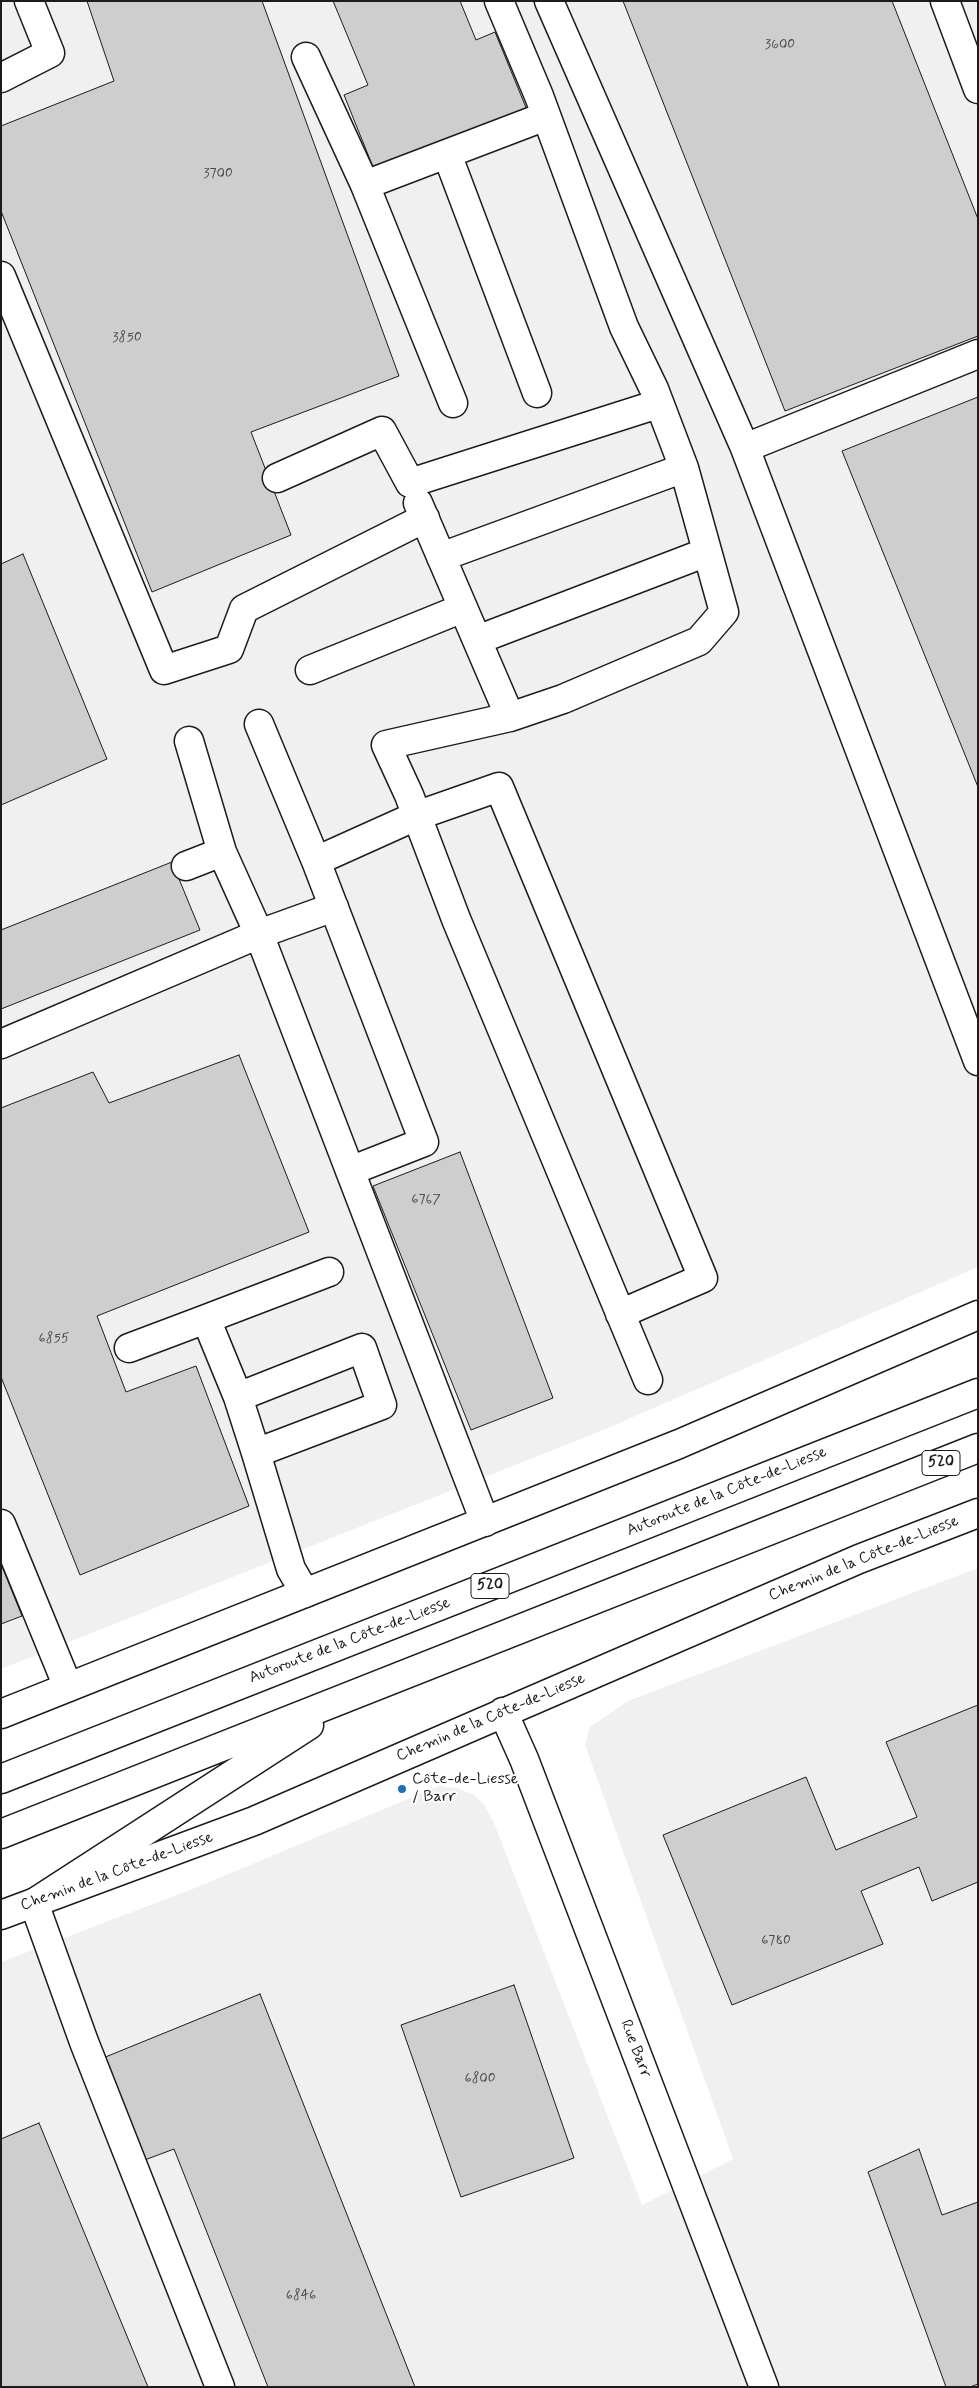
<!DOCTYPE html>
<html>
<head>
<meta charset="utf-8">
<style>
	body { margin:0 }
	#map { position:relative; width:979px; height:2388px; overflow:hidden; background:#fff; font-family:Mynerve,sans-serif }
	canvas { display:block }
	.frame { position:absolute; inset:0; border:2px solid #1c1c1c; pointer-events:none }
</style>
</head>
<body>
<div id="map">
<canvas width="979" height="2388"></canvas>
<div class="frame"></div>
</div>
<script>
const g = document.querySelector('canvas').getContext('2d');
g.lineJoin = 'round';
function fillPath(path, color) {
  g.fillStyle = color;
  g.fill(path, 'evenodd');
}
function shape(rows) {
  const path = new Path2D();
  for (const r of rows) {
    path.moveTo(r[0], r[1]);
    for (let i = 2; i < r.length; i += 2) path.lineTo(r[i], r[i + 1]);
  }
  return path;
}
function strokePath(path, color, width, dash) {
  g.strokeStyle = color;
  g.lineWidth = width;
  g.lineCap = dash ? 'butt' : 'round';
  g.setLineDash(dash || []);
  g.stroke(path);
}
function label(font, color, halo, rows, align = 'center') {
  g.font = font + ' Mynerve,sans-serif';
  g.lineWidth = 4;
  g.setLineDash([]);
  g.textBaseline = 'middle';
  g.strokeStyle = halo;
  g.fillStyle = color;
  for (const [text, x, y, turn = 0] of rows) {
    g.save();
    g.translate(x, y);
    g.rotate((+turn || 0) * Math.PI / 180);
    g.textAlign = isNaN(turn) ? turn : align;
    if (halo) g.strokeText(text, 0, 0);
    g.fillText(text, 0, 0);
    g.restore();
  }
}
const built = shape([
	[1,1,978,1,978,1267,601,1431,1,1669],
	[978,1568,978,2387,1,2387,1,1962,195,1888,439,1786,456,1788,474,1795,484,1804,494,1823,642,2205,733,2159,585,1745,590,1727,628,1701]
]);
const building = shape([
	[87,1,262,1,399,376,251,432,291,535,152,592,1,211,1,126,114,81,87,1],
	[333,1,460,1,476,40,495,32,527,110,375,172,344,95,368,85,333,1],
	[623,1,892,1,978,219,978,336,785,411,623,1],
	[978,397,978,787,842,451,978,397],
	[23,554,107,759,1,805,1,564,23,554],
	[172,862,200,930,1,1009,1,930,172,862],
	[239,1055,309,1232,97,1316,126,1392,196,1366,249,1506,80,1575,1,1377,1,1108,93,1072,109,1103,239,1055],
	[460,1152,553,1398,471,1430,373,1186,460,1152],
	[1,1564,22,1616,1,1624,1,1564],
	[978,1705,978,1882,932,1901,919,1867,861,1891,883,1944,732,2005,663,1835,806,1777,836,1850,917,1817,886,1742,978,1705],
	[514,1985,574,2158,461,2197,401,2025,514,1985],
	[260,1994,415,2387,268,2387,174,2149,142,2161,103,2058,260,1994],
	[39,2123,148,2387,1,2387,1,2139,39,2123],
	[919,2149,942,2215,978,2202,978,2384,970,2387,946,2387,868,2172,919,2149]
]);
const minor = shape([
	[499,1,539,96,624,327,654,389,684,468,724,612,699,641,563,699,510,717,386,745,409,795,456,919,648,1380],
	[549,1,745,448,978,1061],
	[945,1,978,89],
	[306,57,365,185,546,116],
	[1,78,50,53,29,1],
	[447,154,537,393],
	[365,185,453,403],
	[1,276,164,670,229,649,244,609,425,518],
	[745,448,978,354],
	[277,478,382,431,410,483,658,404],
	[418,503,510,717],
	[441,557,684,468],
	[477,640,707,552],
	[310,670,463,608],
	[259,724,316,861],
	[189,741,222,852],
	[186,866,222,852,259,934,334,907],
	[1,1044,259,934,485,1522],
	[350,1171,424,1142,316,861,416,816,499,787,703,1278,620,1314],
	[129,1348,206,1319],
	[238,1397,256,1453],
	[1,1524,68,1687],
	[305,1593,291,1569,256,1453,382,1405,362,1348,238,1397,206,1319,329,1272],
	[503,1712,524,1759,764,2387],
	[34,1903,84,2042,220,2387]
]);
const major = shape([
	[1,1714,679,1444,978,1315],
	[1,1915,254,1821,859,1559,978,1513]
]);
const highway = shape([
	[1,1779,978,1393],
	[1,1834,978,1448],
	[34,1903,309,1725]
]);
const markers = [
	[402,1789,5,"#1f6fb2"]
];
const numberNames = [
	["3600",780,45],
	["3700",218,174],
	["3850",127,338],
	["6767",426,1200],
	["6855",54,1339],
	["6780",776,1941],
	["6800",480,2079],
	["6846",301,2296]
];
const shields = [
	[941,1463,38],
	[490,1586,38]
];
const shieldNames = [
	["520",941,1463],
	["520",490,1586]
];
const streetNames = [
	["Autoroute de la Côte-de-Liesse",727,1492,-22],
	["Chemin de la Côte-de-Liesse",864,1559,-22],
	["Autoroute de la Côte-de-Liesse",350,1641,-21],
	["Chemin de la Côte-de-Liesse",491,1718,-23],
	["Chemin de la Côte-de-Liesse",117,1872,-20],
	["Rue Barr",635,2049,69]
];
const poiNames = [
	["Côte-de-Liesse",412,1780],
	["/ Barr",412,1798]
];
fillPath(built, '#f0f0f0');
fillPath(building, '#cecece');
strokePath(building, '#1c1c1c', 1);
strokePath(minor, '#1c1c1c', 31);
strokePath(major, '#1c1c1c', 31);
strokePath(highway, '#1c1c1c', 31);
strokePath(minor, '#fff', 28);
strokePath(major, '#fff', 28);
strokePath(highway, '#fff', 28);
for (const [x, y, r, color] of markers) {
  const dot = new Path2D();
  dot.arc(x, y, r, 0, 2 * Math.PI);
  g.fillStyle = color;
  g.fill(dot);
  strokePath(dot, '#fff', 2);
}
label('14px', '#484848', null, numberNames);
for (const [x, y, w] of shields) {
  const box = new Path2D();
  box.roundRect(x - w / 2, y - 12.5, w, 25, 4);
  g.fillStyle = '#fff';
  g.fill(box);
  strokePath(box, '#1c1c1c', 1);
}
label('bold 15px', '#1c1c1c', null, shieldNames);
label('16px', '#1c1c1c', '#fff', streetNames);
label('16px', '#1c1c1c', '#fff', poiNames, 'left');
</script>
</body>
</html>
